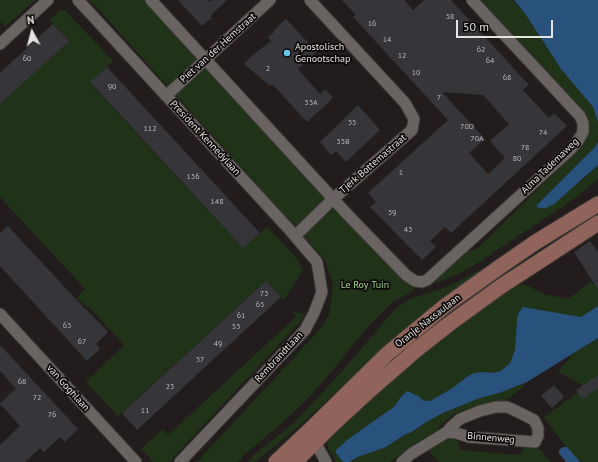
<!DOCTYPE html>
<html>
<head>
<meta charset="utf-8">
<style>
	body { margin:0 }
	#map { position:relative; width:598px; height:462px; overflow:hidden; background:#221d1c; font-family:"PT Sans",sans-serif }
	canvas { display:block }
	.north { position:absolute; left:12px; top:12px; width:40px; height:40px; -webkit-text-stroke:3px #0a0807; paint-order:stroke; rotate:353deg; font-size:11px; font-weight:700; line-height:16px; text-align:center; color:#e7e3e2 }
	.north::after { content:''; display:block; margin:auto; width:14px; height:18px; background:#e7e3e2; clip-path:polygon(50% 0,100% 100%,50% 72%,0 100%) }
	.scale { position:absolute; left:456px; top:20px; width:97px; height:18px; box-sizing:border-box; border:2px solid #e7e3e2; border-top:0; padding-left:5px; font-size:12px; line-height:14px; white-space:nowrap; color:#e7e3e2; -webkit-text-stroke:3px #0a0807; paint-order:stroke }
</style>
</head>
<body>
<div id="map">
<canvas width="598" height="462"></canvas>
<div class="north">N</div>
<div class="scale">50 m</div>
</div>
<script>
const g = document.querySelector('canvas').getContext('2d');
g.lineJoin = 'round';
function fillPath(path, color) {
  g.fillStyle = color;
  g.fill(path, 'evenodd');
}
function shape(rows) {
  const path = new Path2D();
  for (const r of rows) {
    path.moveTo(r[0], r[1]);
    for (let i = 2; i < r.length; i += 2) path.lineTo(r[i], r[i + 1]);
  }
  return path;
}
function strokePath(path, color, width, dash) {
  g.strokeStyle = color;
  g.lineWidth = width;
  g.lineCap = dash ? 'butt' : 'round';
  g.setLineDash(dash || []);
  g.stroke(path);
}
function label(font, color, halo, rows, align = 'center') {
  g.font = font + ' "PT Sans",sans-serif';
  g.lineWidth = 3.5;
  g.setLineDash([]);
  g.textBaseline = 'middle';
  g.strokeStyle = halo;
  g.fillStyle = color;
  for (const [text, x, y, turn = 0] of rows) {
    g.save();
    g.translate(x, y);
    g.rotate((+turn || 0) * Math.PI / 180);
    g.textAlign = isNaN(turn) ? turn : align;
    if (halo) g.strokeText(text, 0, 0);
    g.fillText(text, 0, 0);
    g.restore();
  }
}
const green = shape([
	[0,0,35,0,5,27,0,21],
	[90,0,145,0,157,12,415,290,394,301,366,329,332,371,306,400,285,420,244,455,238,462,197,462,321,328,329,315,331,303,333,284,325,260],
	[481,0,513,0,526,15,561,69,593,107,597,118,598,122,598,141,596,146,536,206,579,183,598,165,598,179,571,201,473,266,456,275,439,282,428,283,438,278,469,251,477,249,582,146,587,139,589,130,587,120],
	[60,10,66,11,113,61,90,83,243,248,267,227,292,253,297,259,303,270,284,300,266,281,118,416,86,382,124,345,88,306,86,307,77,298,85,289,0,197,0,104,68,40,50,20],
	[497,260,381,351,298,427,255,462,248,462,254,455,295,422,339,375,395,309,400,305,410,299,441,289,456,283,474,273],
	[591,282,594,285,598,283,598,306,581,317,528,309,517,319,515,350,510,363,501,371,492,373,483,372,468,376,451,389,430,401,424,401,418,396,400,398,395,406,347,440,335,451,342,461,344,462,336,462,336,461,328,449,327,442,330,434,399,368,514,283,527,285,543,294,568,299],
	[291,311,305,314,299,323,169,462,153,462,141,449,163,429,168,435,296,317],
	[598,338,598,462,580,462,566,447,544,417,586,387,558,372,573,354],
	[527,382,517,392,503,402,482,405,455,413,441,425,436,431,412,446,390,462,349,462,358,457,386,447,401,437,406,434,413,432,426,422,443,413,480,398,499,393],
	[447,438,456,439,461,450,519,455,525,447,534,447,542,451,551,462,440,462,427,449]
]);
const water = shape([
	[514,0,598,0,598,122,593,107,561,69,526,15],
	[598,141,598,165,554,204,546,208,539,208,536,206,596,146],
	[598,306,598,338,527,382,499,393,480,398,443,413,426,422,412,432,406,434,401,437,386,447,358,457,349,462,344,462,342,461,335,451,347,440,395,406,400,398,407,391,418,396,424,401,430,401,451,389,468,376,474,373,483,372,492,373,501,371,510,363,515,350,517,319,518,314,523,307,581,317],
	[563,447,567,447,580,462,566,462,559,453,559,450]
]);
const building = shape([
	[178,0,208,0,210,2,212,0,227,0,210,16,212,18,202,26],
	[342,0,404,0,413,10,424,0,451,0,529,85,523,90,549,118,554,113,567,126,451,233,445,227,430,241,436,247,422,260,370,207,376,202,368,193,448,120,353,17,356,15],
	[442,92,483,95,509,124,490,141,505,158,488,174,469,153,485,139],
	[286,19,317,52,298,69,320,94,325,89,333,98,307,122,272,84,270,86,244,64,250,57,271,41,268,37,274,32,273,31],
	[53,24,69,41,0,104,0,73],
	[107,67,260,233,243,248,90,82],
	[358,105,380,130,346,162,336,151,331,155,320,142],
	[8,226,86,310,86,309,108,332,96,344,100,349,87,361,0,266,0,233],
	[590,241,598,252,598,290,574,252],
	[266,281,281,297,137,430,122,413],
	[0,345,78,429,65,442,60,437,44,452,40,448,25,462,0,462,0,445,20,426,0,404,0,403,16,389,0,371],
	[598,375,598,388,582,399,576,390],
	[554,385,564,397,552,408,541,396]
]);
const street = shape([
	[78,0,287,227,317,262,322,292,314,313,305,330,180,462],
	[151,0,348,215,406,275,415,281,422,282,427,280,571,149,578,141,583,132,583,123,580,116,472,0],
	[0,44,48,0],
	[166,96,270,0],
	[295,236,333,199,412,130,414,119,405,103,310,0],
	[0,314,136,462],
	[496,407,507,407,514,410,534,420,538,428,538,436,535,442,469,437,456,433,447,432,450,428,460,419,480,411,496,407],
	[314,435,315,442,326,462],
	[402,462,411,454,447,432]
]);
const secondary = shape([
	[276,462,312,428,387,354,445,306,501,266,536,242,598,204],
	[295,462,331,426,370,390,416,350,449,324,500,287,598,223]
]);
const markers = [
	[287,53,4,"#67c4f0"]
];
const numberNames = [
	["58",450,17],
	["16",372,24],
	["14",387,40],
	["62",481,50],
	["12",402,56],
	["60",27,59],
	["64",490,61],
	["2",268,69],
	["10",416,73],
	["68",507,78],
	["90",112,87],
	["7",439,98],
	["33A",311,103],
	["35",352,123],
	["70D",467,127],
	["112",150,129],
	["74",543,133],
	["70A",477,139],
	["35B",343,142],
	["78",525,148],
	["80",517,159],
	["1",401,173],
	["136",193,177],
	["148",217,202],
	["39",392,213],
	["43",408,230],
	["73",264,294],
	["65",260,305],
	["61",241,316],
	["63",67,326],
	["53",236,327],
	["67",82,342],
	["49",218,344],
	["37",200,360],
	["68",22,382],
	["25",170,387],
	["72",37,398],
	["11",145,411],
	["76",52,415]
];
const poiNames = [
	["Apostolisch",295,47],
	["Genootschap",295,59]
];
const streetNames = [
	["Piet van der Hemstraat",218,48,-42],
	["President Kennedylaan",205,138,47],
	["Tjerk Bottemastraat",373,164,-41],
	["Alma Tademaweg",550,166,-44],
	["Oranje Nassaulaan",428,321,-38],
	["Rembrandtlaan",279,357,-47],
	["van Goghlaan",68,388,48],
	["Binnenweg",491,438,5]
];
const parkNames = [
	["Le Roy Tuin",365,285]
];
fillPath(green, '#203319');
fillPath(water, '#28527b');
fillPath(building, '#35353a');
strokePath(street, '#3b3836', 13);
strokePath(secondary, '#3b3836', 17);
strokePath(street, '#696361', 11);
strokePath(secondary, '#90645b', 15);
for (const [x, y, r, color] of markers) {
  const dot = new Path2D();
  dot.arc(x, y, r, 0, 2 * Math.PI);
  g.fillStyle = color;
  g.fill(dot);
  strokePath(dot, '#0a0807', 1.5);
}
label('8px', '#bab8b8', null, numberNames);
label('10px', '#e7e3e2', '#0a0807', poiNames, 'left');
label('10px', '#e7e3e2', '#0a0807', streetNames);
label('10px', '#9fd48c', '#0a0807', parkNames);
</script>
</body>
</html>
